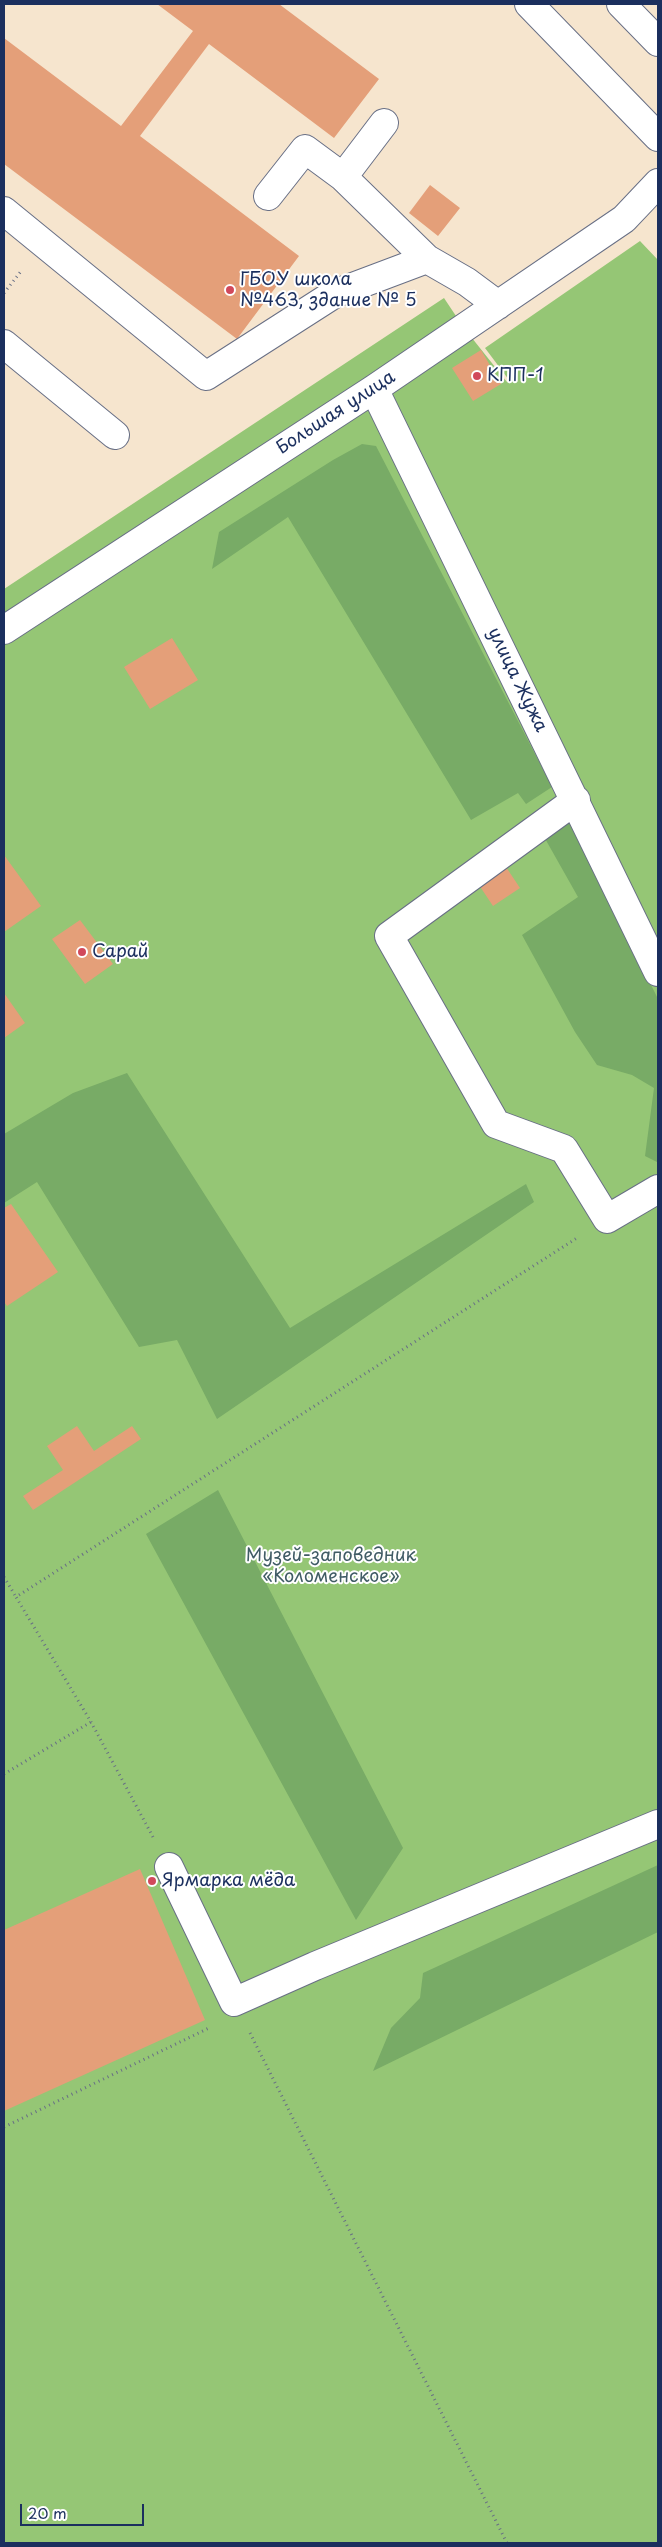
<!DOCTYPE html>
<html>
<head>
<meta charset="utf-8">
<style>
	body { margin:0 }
	#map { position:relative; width:662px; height:2547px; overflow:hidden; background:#f6e5ce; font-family:"Playpen Sans",sans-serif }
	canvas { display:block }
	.frame { position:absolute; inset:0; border:5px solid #1b2f5e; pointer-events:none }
	.scale { position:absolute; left:20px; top:2504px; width:124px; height:22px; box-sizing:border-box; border:2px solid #1b2f5e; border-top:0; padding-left:6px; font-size:15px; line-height:18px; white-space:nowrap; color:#1b2f5e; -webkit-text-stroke:4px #fff; paint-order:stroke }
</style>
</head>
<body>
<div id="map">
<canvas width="662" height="2547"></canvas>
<div class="frame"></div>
<div class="scale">20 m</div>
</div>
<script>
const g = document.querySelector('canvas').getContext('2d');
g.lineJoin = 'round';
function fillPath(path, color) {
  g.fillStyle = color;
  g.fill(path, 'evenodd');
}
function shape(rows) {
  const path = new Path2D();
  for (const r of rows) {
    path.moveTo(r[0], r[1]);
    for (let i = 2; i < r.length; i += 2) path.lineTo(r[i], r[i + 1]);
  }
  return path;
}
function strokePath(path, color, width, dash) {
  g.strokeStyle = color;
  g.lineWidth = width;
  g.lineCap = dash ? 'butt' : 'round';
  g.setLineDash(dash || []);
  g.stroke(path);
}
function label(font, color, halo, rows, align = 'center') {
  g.font = font + ' "Playpen Sans",sans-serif';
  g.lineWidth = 4;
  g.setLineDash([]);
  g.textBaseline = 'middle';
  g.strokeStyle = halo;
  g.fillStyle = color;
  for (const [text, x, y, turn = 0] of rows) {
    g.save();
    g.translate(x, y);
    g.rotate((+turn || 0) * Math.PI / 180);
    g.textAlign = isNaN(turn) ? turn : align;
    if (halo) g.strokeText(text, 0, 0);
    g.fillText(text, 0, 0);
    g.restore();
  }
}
const green = shape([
	[640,241,658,260,658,2543,4,2543,4,589,444,298,464,328,507,382,509,380,485,348]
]);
const forest = shape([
	[362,444,376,446,552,787,526,804,518,793,471,820,288,517,212,569,219,532,333,460],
	[570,821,658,999,657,1162,645,1156,654,1088,632,1075,597,1065,575,1032,522,935,578,897,543,835],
	[127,1073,290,1328,526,1184,534,1202,217,1419,177,1340,139,1347,37,1182,4,1203,4,1134,73,1093],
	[218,1490,403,1848,356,1920,146,1534],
	[658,1865,658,1932,373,2071,391,2028,420,1998,423,1973]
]);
const building = shape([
	[157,4,279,4,379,79,334,138,209,44,140,136,299,256,237,339,4,164,4,38,121,126,193,31],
	[430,185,460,208,438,236,409,213],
	[481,350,501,384,473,401,452,368],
	[172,638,198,680,150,709,124,667],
	[4,855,41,906,4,932],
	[506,867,520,888,493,906,479,885],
	[80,920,113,964,85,984,52,939],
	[4,993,25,1023,4,1038],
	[11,1204,58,1272,7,1306,4,1302,4,1208],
	[77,1426,94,1451,132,1426,141,1439,33,1510,23,1496,63,1470,47,1446],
	[140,1869,205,2020,4,2111,4,1930]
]);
const path = shape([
	[4,293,22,270],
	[4,1577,16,1597],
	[4,1774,91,1722],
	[153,1837,91,1722,16,1597,577,1238],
	[250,2033,507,2543],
	[4,2127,209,2028]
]);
const minor = shape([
	[529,4,658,137],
	[621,4,658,42],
	[343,177,384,123],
	[268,196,305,149,343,177,427,259,467,282,498,305],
	[4,211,206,376,334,294,427,259],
	[4,344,115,435],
	[374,389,658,972],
	[4,630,374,389,624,219,658,183],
	[576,800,389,936,496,1124,564,1149,607,1219,658,1189],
	[169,1867,234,2002,315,1966,658,1824]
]);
const markers = [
	[230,290,5,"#d1495b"],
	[477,376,5,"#d1495b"],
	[82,952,5,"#d1495b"],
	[152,1881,5,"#d1495b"]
];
const poiNames = [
	["ГБОУ школа",240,280],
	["№463, здание № 5",240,301],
	["КПП-1",487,376],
	["Сарай",92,952],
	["Ярмарка мёда",162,1881]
];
const streetNames = [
	["Большая улица",336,413,-33],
	["улица Жужа",517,680,64]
];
const parkNames = [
	["Музей-заповедник",331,1556],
	["«Коломенское»",331,1577]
];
fillPath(green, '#95c675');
fillPath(forest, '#78ab66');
fillPath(building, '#e49f79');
strokePath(minor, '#686f85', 30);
strokePath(path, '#686f85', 3, [1, 4]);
strokePath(minor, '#fff', 28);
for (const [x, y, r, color] of markers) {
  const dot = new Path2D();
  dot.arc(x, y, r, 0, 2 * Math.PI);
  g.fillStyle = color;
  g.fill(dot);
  strokePath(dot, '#fff', 2);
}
label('18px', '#1b2f5e', '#fff', poiNames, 'left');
label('18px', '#1b2f5e', '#fff', streetNames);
label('18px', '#405c65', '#fff', parkNames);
</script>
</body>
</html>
